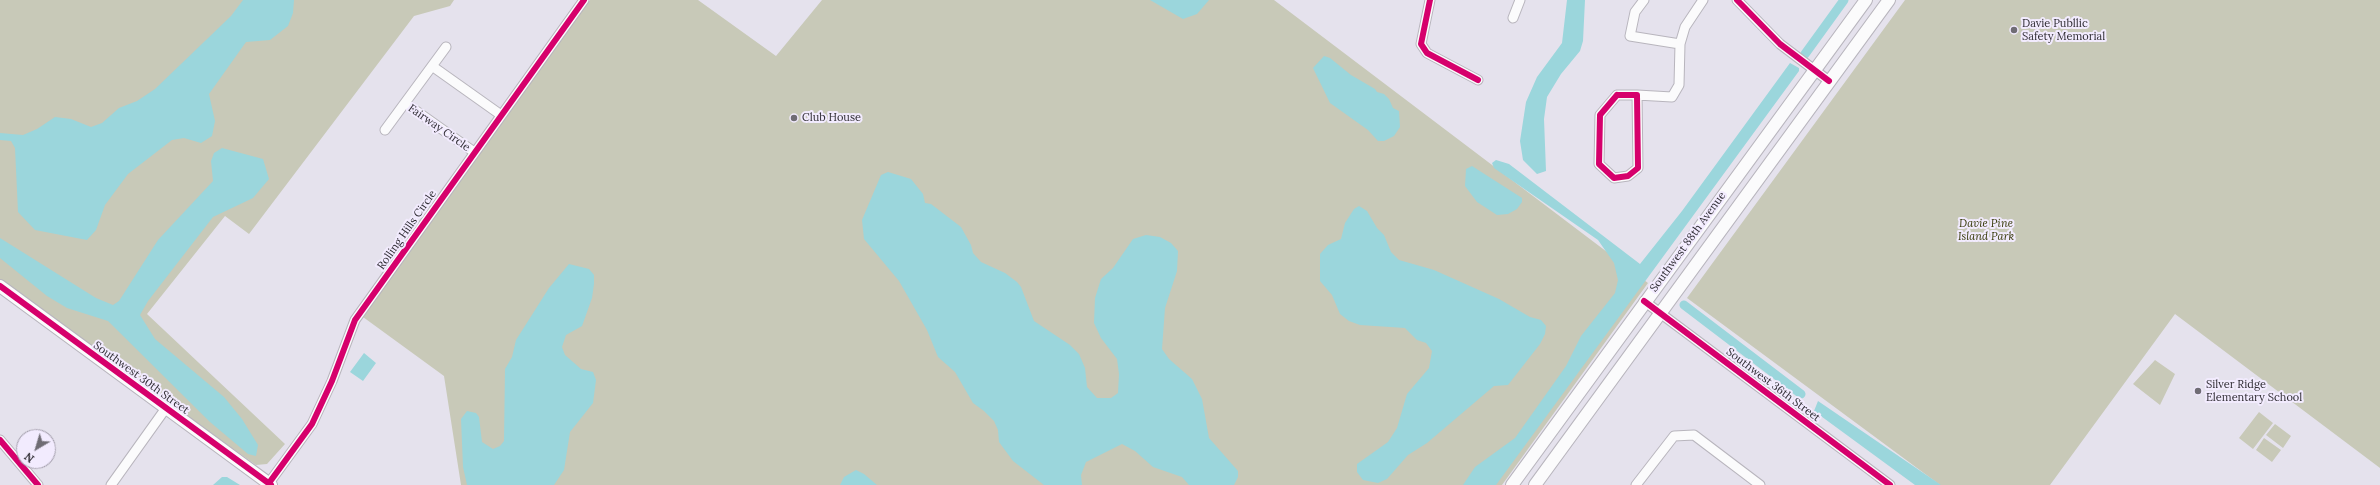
<!DOCTYPE html>
<html>
<head>
<meta charset="utf-8">
<style>
	body { margin:0 }
	#map { position:relative; width:2380px; height:485px; overflow:hidden; background:#e5e2ed; font-family:Lora,serif }
	canvas { display:block }
	.north { position:absolute; left:16px; top:429px; width:40px; height:40px; box-sizing:border-box; background:#f2ebfe; border:1px solid #a49fad; border-radius:50%; rotate:218deg; font-size:11px; font-weight:700; line-height:16px; text-align:center; color:#2f2c33 }
	.north::after { content:''; display:block; margin:auto; width:14px; height:18px; background:#6f6c74; clip-path:polygon(50% 0,100% 100%,50% 72%,0 100%) }
</style>
</head>
<body>
<div id="map">
<canvas width="2380" height="485"></canvas>
<div class="north">N</div>
</div>
<script>
const g = document.querySelector('canvas').getContext('2d');
g.lineJoin = 'round';
function fillPath(path, color) {
  g.fillStyle = color;
  g.fill(path, 'evenodd');
}
function shape(rows) {
  const path = new Path2D();
  for (const r of rows) {
    path.moveTo(r[0], r[1]);
    for (let i = 2; i < r.length; i += 2) path.lineTo(r[i], r[i + 1]);
  }
  return path;
}
function strokePath(path, color, width, dash) {
  g.strokeStyle = color;
  g.lineWidth = width;
  g.lineCap = dash ? 'butt' : 'round';
  g.setLineDash(dash || []);
  g.stroke(path);
}
function label(font, color, halo, rows, align = 'center') {
  g.font = font + ' Lora,serif';
  g.lineWidth = 4;
  g.setLineDash([]);
  g.textBaseline = 'middle';
  g.strokeStyle = halo;
  g.fillStyle = color;
  for (const [text, x, y, turn = 0] of rows) {
    g.save();
    g.translate(x, y);
    g.rotate((+turn || 0) * Math.PI / 180);
    g.textAlign = isNaN(turn) ? turn : align;
    if (halo) g.strokeText(text, 0, 0);
    g.fillText(text, 0, 0);
    g.restore();
  }
}
const green = shape([
	[0,0,454,0,450,6,414,16,249,234,225,216,147,314,285,444,267,464,256,465,102,356,0,280],
	[590,0,698,0,776,56,822,0,1274,0,1648,283,1502,485,461,485,444,376,363,317],
	[1905,0,2380,0,2380,468,2175,314,2050,485,1940,485,1687,298],
	[2155,360,2175,374,2160,405,2133,384],
	[2259,412,2273,423,2253,449,2239,438],
	[2275,424,2291,436,2283,448,2266,435],
	[2264,438,2281,450,2272,462,2256,450]
]);
const water = shape([
	[243,0,294,0,293,13,288,26,270,40,246,42,209,94,215,121,212,136,201,143,184,138,172,140,128,174,105,205,96,230,87,240,35,230,18,212,15,148,11,141,0,140,0,133,23,135,37,129,55,117,71,119,91,127,102,123,119,108,137,101,155,89,231,16],
	[1150,0,1209,0,1197,14,1183,19],
	[1567,0,1585,0,1583,41,1580,51,1561,74,1547,97,1544,119,1546,171,1537,174,1523,160,1520,141,1526,102,1537,77,1562,43],
	[1324,56,1330,58,1351,75,1375,89,1377,92,1384,94,1389,99,1393,108,1399,111,1400,127,1394,136,1384,141,1378,141,1368,130,1330,103,1313,68],
	[1790,63,1799,68,1799,71,1496,485,1463,485,1475,467,1515,438,1566,366,1581,336,1615,293,1618,280,1614,263,1598,240,1494,168,1492,163,1496,160,1509,164,1640,264,1682,211],
	[222,148,263,159,269,179,253,198,213,217,148,301,140,315,155,339,224,397,242,419,258,445,256,456,248,454,210,422,108,321,67,308,47,296,0,258,0,238,96,298,113,305,119,301,158,240,213,181,211,161,214,153],
	[1472,166,1522,198,1522,202,1517,209,1508,214,1497,215,1477,202,1465,186,1466,169],
	[888,172,911,179,923,194,925,203,931,204,961,227,971,245,973,253,981,262,1005,273,1017,282,1021,287,1034,321,1070,345,1079,354,1085,368,1087,387,1097,398,1111,398,1118,393,1119,374,1117,359,1101,338,1094,323,1095,298,1101,279,1113,268,1133,239,1146,235,1160,237,1171,243,1178,251,1177,271,1165,308,1162,349,1169,359,1192,379,1202,399,1209,438,1238,471,1238,477,1234,485,1189,485,1182,477,1153,467,1135,451,1122,444,1086,462,1081,475,1082,485,1044,485,1013,461,999,442,998,430,994,421,984,411,973,403,955,372,938,357,927,330,899,281,864,239,862,220,881,175],
	[1359,206,1367,211,1377,228,1384,235,1391,252,1399,260,1434,270,1499,299,1530,317,1541,320,1546,326,1545,334,1540,344,1508,385,1494,386,1427,443,1408,455,1387,479,1378,483,1363,480,1357,472,1357,464,1388,442,1397,428,1407,394,1429,368,1432,351,1426,343,1417,340,1405,328,1360,325,1349,321,1340,314,1332,295,1320,281,1320,254,1328,245,1341,239,1345,223,1354,209],
	[569,264,589,269,594,275,594,284,592,298,582,326,566,335,562,347,565,355,581,369,593,372,596,380,593,403,570,432,564,470,554,485,467,485,463,467,461,419,467,411,476,413,479,417,482,442,493,449,500,446,504,441,505,369,512,357,516,340,549,288],
	[364,353,376,363,363,381,350,372],
	[1818,401,1941,485,1915,485,1814,411],
	[856,470,864,474,877,485,840,485,844,477],
	[222,477,227,477,240,485,213,485]
]);
const canal = shape([
	[1805,54,1844,0],
	[1684,305,1801,394]
]);
const street = shape([
	[1430,0,1421,44,1427,53,1478,80],
	[1644,0,1635,12,1630,36,1680,44],
	[1737,0,1780,44,1829,81],
	[1513,18,1520,0],
	[432,66,501,115],
	[1617,95,1637,95,1638,168,1628,176,1614,178,1599,164,1600,115,1617,95],
	[1637,95,1672,97,1679,85,1680,44,1685,27,1703,0],
	[405,103,474,152],
	[385,130,446,47],
	[1644,301,1890,485],
	[0,440,38,485],
	[269,483,312,424,332,381,355,320,584,0],
	[111,485,166,408],
	[1636,485,1674,436,1694,435,1760,485]
]);
const secondary = shape([
	[0,286,271,485],
	[1512,485,1866,0],
	[1535,485,1889,0]
]);
const cycleway = shape([
	[1430,0,1421,44,1427,53,1478,80],
	[1737,0,1780,44,1829,81],
	[1617,95,1637,95,1638,168,1628,176,1614,178,1599,164,1600,115,1617,95],
	[0,286,271,485],
	[1644,301,1890,485],
	[0,440,38,485],
	[269,483,312,424,332,381,355,320,584,0]
]);
const markers = [
	[2014,30,4,"#6f6c74"],
	[794,118,4,"#6f6c74"],
	[2198,391,4,"#6f6c74"]
];
const poiNames = [
	["Davie Publlic",2022,24],
	["Safety Memorial",2022,37],
	["Club House",802,118],
	["Silver Ridge",2206,385],
	["Elementary School",2206,398]
];
const streetNames = [
	["Fairway Circle",439,128,35],
	["Rolling Hills Circle",407,230,-55],
	["Southwest 88th Avenue",1688,242,-54],
	["Southwest 30th Street",141,378,36],
	["Southwest 36th Street",1773,385,37]
];
const parkNames = [
	["Davie Pine",1986,224],
	["Island Park",1986,237]
];
fillPath(green, '#c8c9b8');
fillPath(water, '#9bd6dc');
strokePath(canal, '#9bd6dc', 9);
strokePath(street, '#b8b5bd', 11);
strokePath(secondary, '#b8b5bd', 14);
strokePath(street, '#fbfbfc', 9);
strokePath(secondary, '#fbfbfc', 12);
strokePath(cycleway, '#d6006c', 6);
for (const [x, y, r, color] of markers) {
  const dot = new Path2D();
  dot.arc(x, y, r, 0, 2 * Math.PI);
  g.fillStyle = color;
  g.fill(dot);
  strokePath(dot, '#f2ebfe', 1.5);
}
label('11px', '#2f2c33', '#f2ebfe', poiNames, 'left');
label('11px', '#2f2c33', '#f2ebfe', streetNames);
label('italic 11px', '#363907', '#f2ebfe', parkNames);
</script>
</body>
</html>
